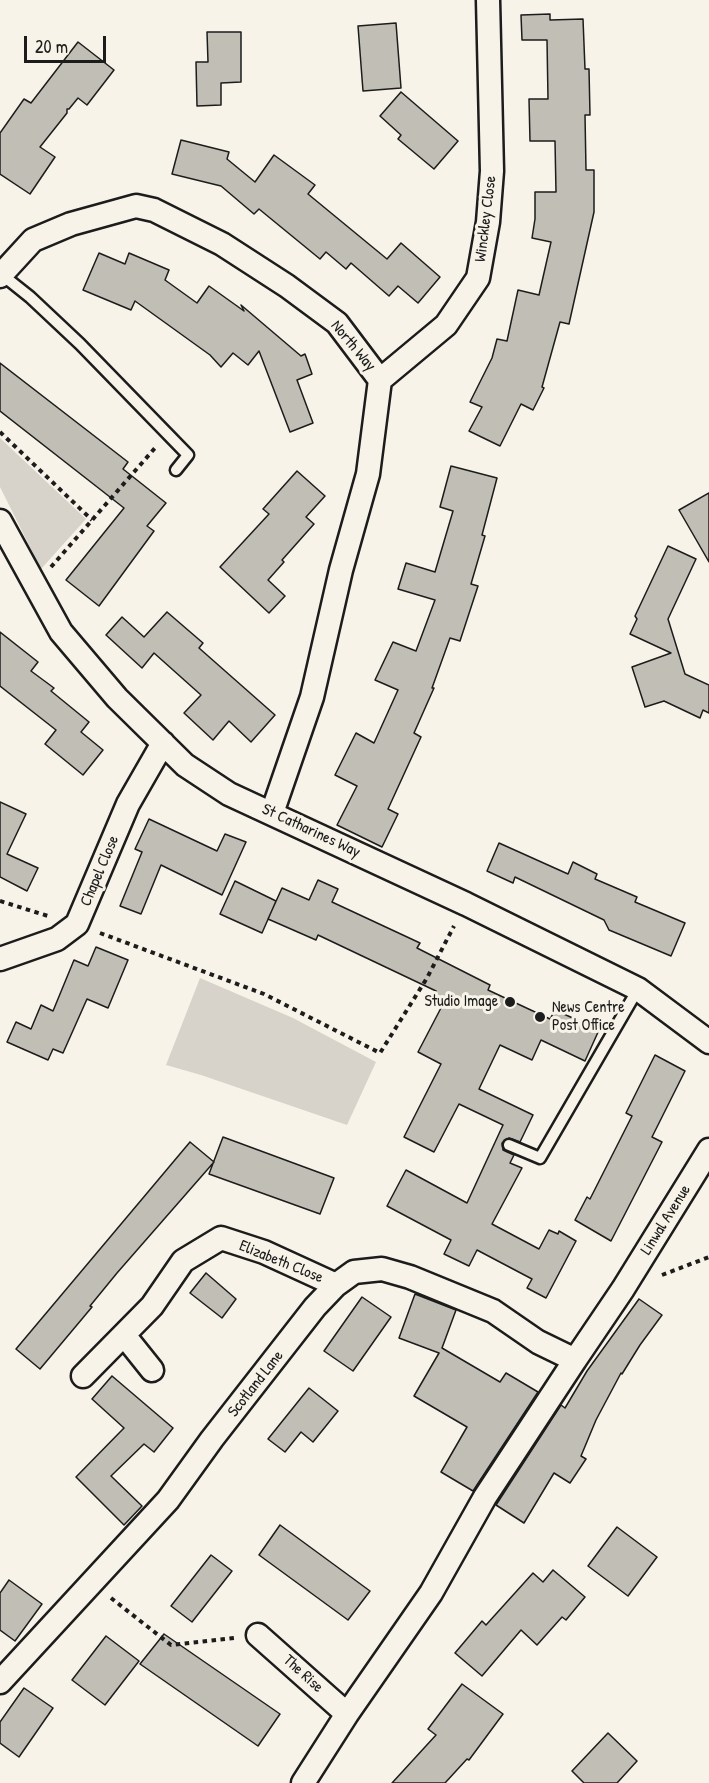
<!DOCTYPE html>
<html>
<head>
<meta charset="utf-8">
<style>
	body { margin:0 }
	#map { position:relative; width:709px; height:1783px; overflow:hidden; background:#f7f3e8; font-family:"Patrick Hand",sans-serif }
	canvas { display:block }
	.scale { position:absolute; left:24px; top:36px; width:82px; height:27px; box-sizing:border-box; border:3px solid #1c1c1c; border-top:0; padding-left:8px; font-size:18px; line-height:21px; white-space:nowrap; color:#1c1c1c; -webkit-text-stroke:4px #f7f3e8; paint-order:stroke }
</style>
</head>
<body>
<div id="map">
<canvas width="709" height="1783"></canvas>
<div class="scale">20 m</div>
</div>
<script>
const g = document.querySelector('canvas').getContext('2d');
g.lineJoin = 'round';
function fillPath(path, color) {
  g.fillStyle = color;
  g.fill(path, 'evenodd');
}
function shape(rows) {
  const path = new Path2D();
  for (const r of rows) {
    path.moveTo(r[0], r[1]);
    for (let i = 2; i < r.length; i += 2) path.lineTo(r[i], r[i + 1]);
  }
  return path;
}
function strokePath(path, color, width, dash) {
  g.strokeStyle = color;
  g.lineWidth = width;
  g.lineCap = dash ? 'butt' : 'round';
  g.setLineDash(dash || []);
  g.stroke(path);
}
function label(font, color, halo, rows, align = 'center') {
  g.font = font + ' "Patrick Hand",sans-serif';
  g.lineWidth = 6;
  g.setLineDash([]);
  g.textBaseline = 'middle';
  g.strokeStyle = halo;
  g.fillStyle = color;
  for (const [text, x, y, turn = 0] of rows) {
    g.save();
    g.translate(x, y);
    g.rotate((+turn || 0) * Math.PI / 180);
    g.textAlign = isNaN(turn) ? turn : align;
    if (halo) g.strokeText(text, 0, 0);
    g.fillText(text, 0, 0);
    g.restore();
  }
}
const green = shape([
	[0,438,86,519,41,569,0,487],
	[200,978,293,1018,376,1062,347,1125,201,1075,166,1065]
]);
const building = shape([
	[550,14,550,20,583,19,585,69,589,69,590,115,585,115,586,170,594,170,594,212,569,324,560,322,542,387,544,388,533,410,521,404,500,446,469,431,482,407,470,402,492,358,497,339,507,341,518,290,539,295,551,242,532,238,535,219,535,192,556,192,555,141,530,141,529,99,548,99,547,40,522,40,521,15,550,14],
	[396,23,401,88,363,91,358,26,396,23],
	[207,32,241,32,241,82,221,83,221,105,197,106,196,62,208,62,207,32],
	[78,42,114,70,87,105,78,98,69,109,67,109,67,113,40,147,55,157,30,194,0,174,0,133,24,99,31,103,78,42],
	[401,92,458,141,434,169,398,139,401,135,380,116,401,92],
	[181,140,229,152,227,159,255,182,274,155,315,185,308,194,387,259,401,243,440,277,418,303,398,286,389,296,351,263,346,269,326,252,320,259,259,209,254,214,221,186,172,174,181,140],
	[99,253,125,264,129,253,169,270,165,280,197,303,209,286,244,311,241,305,301,356,305,354,312,374,297,380,313,423,290,432,259,351,248,365,233,353,221,367,210,355,135,301,131,310,83,290,99,253],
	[0,363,128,462,123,469,166,503,147,526,154,531,99,606,66,580,124,508,0,411,0,363],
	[451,466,497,478,482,535,485,536,471,584,478,586,460,641,450,638,432,688,434,688,414,733,421,737,388,809,398,814,382,847,337,825,357,786,335,775,356,733,374,743,398,690,375,680,393,642,416,651,435,600,398,589,406,563,435,572,453,511,440,507,451,466],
	[297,471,325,496,306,517,314,524,282,560,284,562,268,580,285,596,269,613,220,567,269,514,263,509,297,471],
	[709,493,709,562,679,510,709,493],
	[668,546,696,559,668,619,685,674,709,685,709,713,703,710,700,718,664,701,645,707,632,667,671,653,630,634,637,619,635,616,668,546],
	[167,612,203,643,199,648,275,715,251,742,229,721,213,740,184,713,201,695,154,653,142,668,106,635,122,617,144,637,167,612],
	[0,632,38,662,31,671,54,688,51,691,89,722,81,732,103,750,83,775,45,744,56,730,0,686,0,632],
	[0,802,26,814,7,854,38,868,27,891,0,877,0,802],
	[149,819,217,851,225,834,246,842,222,895,161,865,141,914,120,906,142,852,135,849,149,819],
	[499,843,568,874,573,862,597,874,595,879,637,897,635,902,685,923,671,956,609,930,604,920,515,877,513,883,487,871,499,843],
	[318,880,338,889,332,902,420,943,417,948,490,985,488,990,550,1019,555,1010,599,1030,585,1061,541,1040,532,1060,500,1045,479,1089,533,1115,520,1142,509,1138,502,1143,503,1150,514,1155,510,1163,522,1168,492,1224,539,1249,549,1230,558,1234,559,1231,576,1241,546,1298,527,1288,532,1279,477,1250,469,1266,444,1254,451,1240,387,1206,406,1170,467,1203,503,1125,459,1104,434,1152,404,1137,441,1064,418,1052,442,1006,431,1000,436,991,318,935,316,940,268,919,282,888,309,900,318,880],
	[235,881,276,901,262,933,220,914,235,881],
	[96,947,128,960,108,1008,87,999,63,1053,53,1049,48,1060,7,1042,16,1022,31,1029,41,1005,53,1011,74,960,88,966,96,947],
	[655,1055,685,1071,652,1137,662,1142,611,1241,575,1220,587,1197,590,1199,632,1116,626,1113,655,1055],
	[223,1137,334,1178,320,1214,209,1174,223,1137],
	[190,1142,214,1162,117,1273,90,1306,92,1307,40,1369,16,1349,190,1142],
	[206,1273,236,1299,222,1318,190,1293,206,1273],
	[415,1294,456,1310,442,1348,500,1382,506,1373,538,1392,473,1491,441,1472,467,1427,414,1396,439,1353,399,1338,415,1294],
	[362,1297,391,1317,353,1371,324,1351,362,1297],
	[639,1299,662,1315,640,1345,622,1374,621,1373,596,1420,581,1456,586,1459,570,1483,554,1473,524,1523,496,1505,561,1405,565,1408,587,1371,639,1299],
	[112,1376,173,1428,154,1452,144,1444,111,1476,142,1506,124,1525,76,1477,124,1428,92,1399,112,1376],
	[309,1388,338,1411,313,1442,301,1432,285,1452,268,1439,309,1388],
	[280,1525,370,1591,348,1620,259,1555,280,1525],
	[617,1527,657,1557,628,1596,588,1566,617,1527],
	[211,1555,232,1571,192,1622,171,1606,211,1555],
	[553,1570,585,1597,566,1620,562,1617,537,1645,521,1630,482,1676,455,1653,482,1621,486,1625,533,1573,543,1582,553,1570],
	[9,1580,42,1604,15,1641,0,1630,0,1593,9,1580],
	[164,1634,280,1714,258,1746,140,1664,164,1634],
	[106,1636,139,1661,105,1705,72,1680,106,1636],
	[462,1684,503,1714,469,1760,467,1759,445,1783,392,1783,436,1735,428,1729,462,1684],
	[24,1688,53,1708,19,1757,0,1743,0,1722,24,1688],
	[608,1733,637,1761,617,1783,584,1783,572,1771,608,1733]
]);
const path = shape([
	[0,432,92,520],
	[51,567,155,448],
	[0,901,48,916],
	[100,933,264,994,380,1053,427,978,454,926],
	[662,1275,709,1257],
	[111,1598,171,1645,234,1638]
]);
const lane = shape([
	[1,274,30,297,80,344,188,455,176,470],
	[509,1145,540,1158,638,989]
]);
const street = shape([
	[0,276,33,240,71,224,136,206,154,210,222,244,287,286,337,323,380,380,368,474,341,570,312,697,272,813],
	[380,380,446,325,478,278,488,222,492,171,488,0],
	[0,521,61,632,117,698,185,765,229,794,466,904,638,989,709,1042],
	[0,959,57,939,77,924,128,804,163,743],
	[124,1335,152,1370],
	[575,1360,623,1289,709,1150],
	[83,1376,152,1306,183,1261,221,1238,264,1252,336,1285],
	[258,1635,347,1714],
	[0,1682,168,1500,212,1439,315,1307,336,1285,354,1272,382,1269,410,1277,493,1311,538,1342,575,1360,485,1497,431,1593,347,1714,303,1783]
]);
const markers = [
	[510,1002,6,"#1c1c1c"],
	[540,1017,6,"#1c1c1c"]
];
const streetNames = [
	["Winckley Close",486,219,-83],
	["North Way",353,346,50],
	["St Catharines Way",311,831,25],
	["Chapel Close",100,871,-67],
	["Linwal Avenue",666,1220,-58],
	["Elizabeth Close",281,1262,22],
	["Scotland Lane",256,1384,-52],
	["The Rise",303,1674,42]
];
const poiNames = [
	["Studio Image",498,1002],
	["News Centre",552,1008,"left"],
	["Post Office",552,1026,"left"]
];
fillPath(green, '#d7d3cb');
fillPath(building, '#c0beb5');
strokePath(building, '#1c1c1c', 1.5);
strokePath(lane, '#1c1c1c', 15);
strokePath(street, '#1c1c1c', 27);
strokePath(path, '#1c1c1c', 4, [4.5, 4.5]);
strokePath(lane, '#f7f3e8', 10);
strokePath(street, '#f7f3e8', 22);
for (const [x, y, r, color] of markers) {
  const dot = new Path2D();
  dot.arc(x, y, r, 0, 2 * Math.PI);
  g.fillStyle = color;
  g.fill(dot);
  strokePath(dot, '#f7f3e8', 2);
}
label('16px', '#1c1c1c', '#f7f3e8', streetNames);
label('16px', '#1c1c1c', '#f7f3e8', poiNames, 'right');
</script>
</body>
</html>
